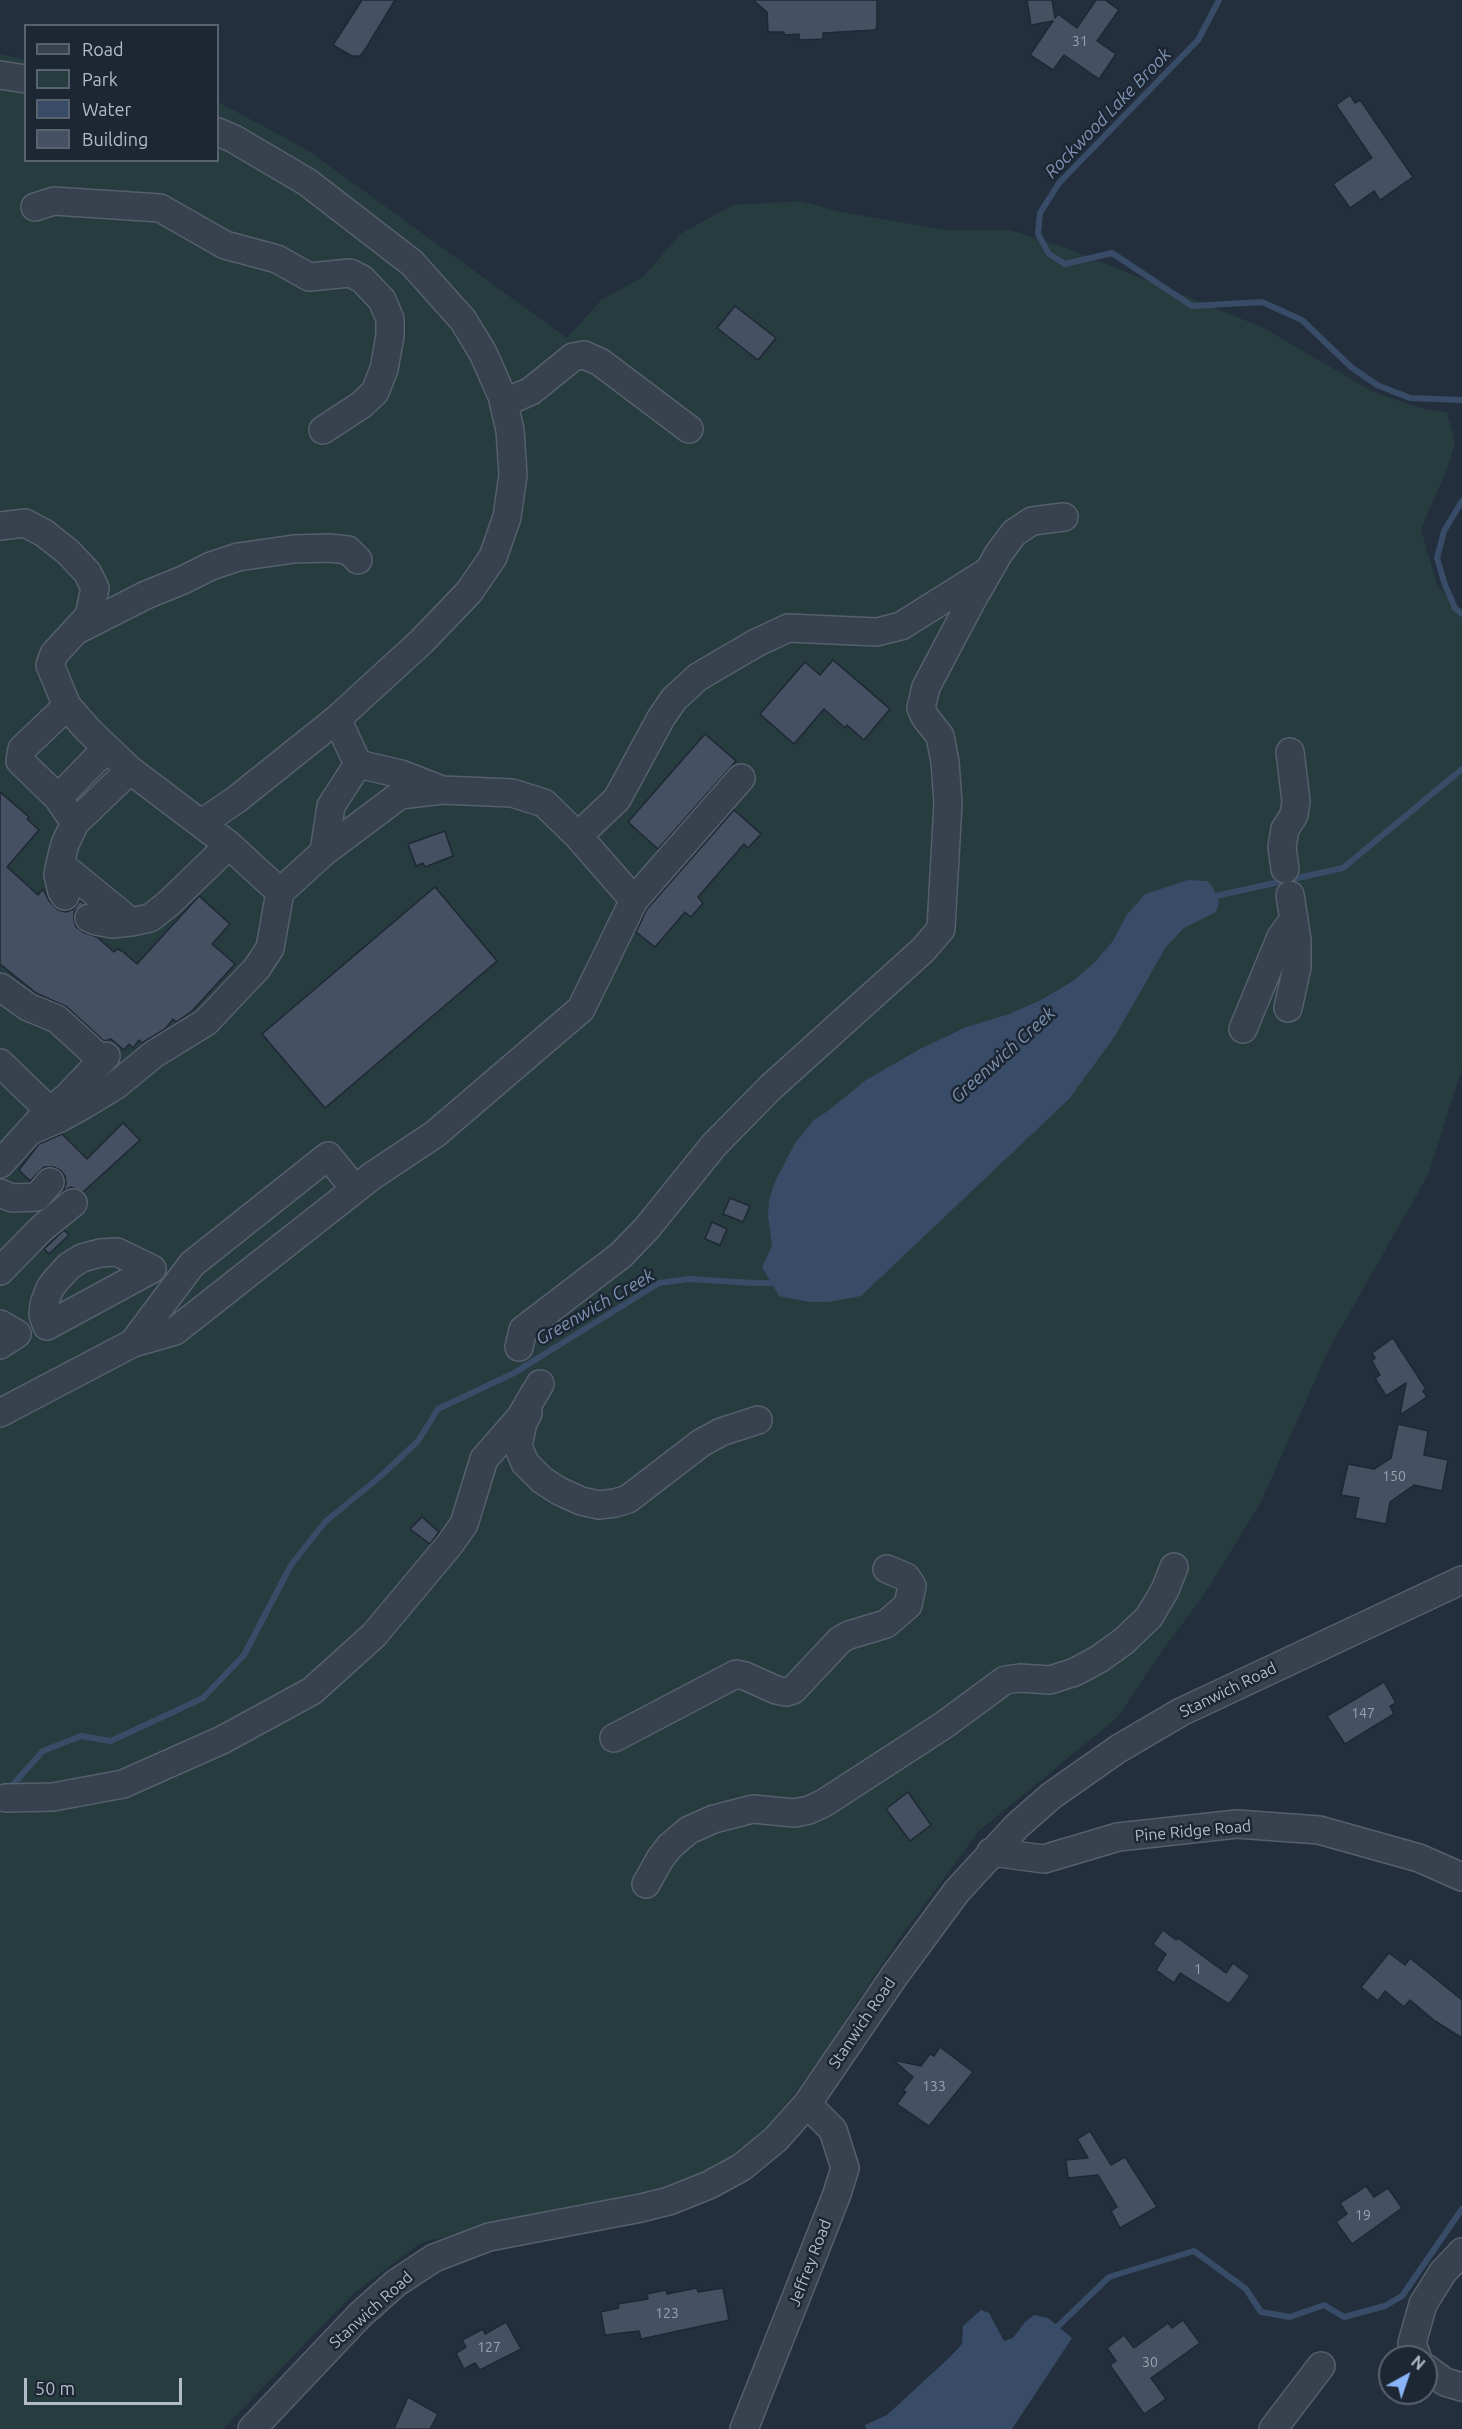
<!DOCTYPE html>
<html>
<head>
<meta charset="utf-8">
<style>
	body { margin:0 }
	#map { position:relative; width:1462px; height:2429px; overflow:hidden; background:#242f3e; font-family:Ubuntu,sans-serif }
	canvas { display:block }
	.legend { position:absolute; left:24px; top:24px; width:195px; height:138px; box-sizing:border-box; background:#1d2633; border:2px solid #59626f; margin:0; padding:8px 10px; list-style:none; font-size:18px; color:#b4bcc9 }
	.legend li { display:flex; align-items:center; gap:12px; height:30px }
	.legend b { width:30px; border:2px solid #59626f }
	.north { position:absolute; left:1378px; top:2345px; width:60px; height:60px; box-sizing:border-box; background:#1d2633; border:2px solid #59626f; border-radius:50%; rotate:40deg; font-size:16px; font-weight:700; line-height:24px; text-align:center; color:#b4bcc9 }
	.north::after { content:''; display:block; margin:auto; width:21px; height:27px; background:#8ab4f8; clip-path:polygon(50% 0,100% 100%,50% 72%,0 100%) }
	.scale { position:absolute; left:24px; top:2378px; width:158px; height:27px; box-sizing:border-box; border:3px solid #b4bcc9; border-top:0; padding-left:8px; font-size:18px; line-height:21px; white-space:nowrap; color:#b4bcc9; -webkit-text-stroke:4px #1d2633; paint-order:stroke }
</style>
</head>
<body>
<div id="map">
<canvas width="1462" height="2429"></canvas>
<ul class="legend">
<li><b style="height:8px;background:#38414e"></b>Road</li>
<li><b style="height:16px;background:#263c3f"></b>Park</li>
<li><b style="height:16px;background:#394c67"></b>Water</li>
<li><b style="height:16px;background:#455162"></b>Building</li>
</ul>
<div class="north">N</div>
<div class="scale">50 m</div>
</div>
<script>
const g = document.querySelector('canvas').getContext('2d');
g.lineJoin = 'round';
function fillPath(path, color) {
  g.fillStyle = color;
  g.fill(path, 'evenodd');
}
function shape(rows) {
  const path = new Path2D();
  for (const r of rows) {
    path.moveTo(r[0], r[1]);
    for (let i = 2; i < r.length; i += 2) path.lineTo(r[i], r[i + 1]);
  }
  return path;
}
function strokePath(path, color, width, dash) {
  g.strokeStyle = color;
  g.lineWidth = width;
  g.lineCap = dash ? 'butt' : 'round';
  g.setLineDash(dash || []);
  g.stroke(path);
}
function label(font, color, halo, rows, align = 'center') {
  g.font = font + ' Ubuntu,sans-serif';
  g.lineWidth = 5;
  g.setLineDash([]);
  g.textBaseline = 'middle';
  g.strokeStyle = halo;
  g.fillStyle = color;
  for (const [text, x, y, turn = 0] of rows) {
    g.save();
    g.translate(x, y);
    g.rotate((+turn || 0) * Math.PI / 180);
    g.textAlign = isNaN(turn) ? turn : align;
    if (halo) g.strokeText(text, 0, 0);
    g.fillText(text, 0, 0);
    g.restore();
  }
}
const green = shape([
	[0,54,25,60,26,160,218,160,218,102,306,149,567,338,601,300,644,276,680,234,733,205,801,201,841,212,946,230,1010,230,1069,249,1264,328,1373,392,1420,408,1447,413,1455,443,1447,469,1421,529,1437,586,1462,611,1462,1068,1428,1175,1329,1349,1260,1504,1203,1596,1162,1651,1118,1717,978,1832,899,1939,819,2060,759,2140,707,2176,646,2195,522,2217,420,2243,353,2294,223,2429,0,2429]
]);
const water = shape([
	[1188,880,1207,881,1213,887,1219,903,1216,912,1184,928,1166,947,1115,1036,1069,1099,861,1296,828,1302,809,1302,779,1296,762,1267,772,1246,768,1216,769,1200,774,1184,795,1143,815,1119,828,1111,866,1080,920,1049,964,1028,1009,1014,1041,1000,1073,981,1094,963,1113,941,1126,916,1145,894],
	[981,2310,989,2313,1004,2341,1013,2338,1025,2322,1034,2315,1048,2318,1072,2338,1012,2429,866,2429,865,2425,887,2415,950,2357,962,2344,963,2326]
]);
const stream = shape([
	[1219,0,1198,40,1059,183,1040,213,1038,234,1049,254,1065,264,1112,253,1192,306,1262,302,1302,320,1351,367,1377,385,1410,398,1462,400],
	[1462,501,1444,531,1437,558,1445,585,1455,608,1462,614],
	[1211,897,1343,868,1462,769],
	[9,1789,43,1751,81,1736,111,1741,203,1698,244,1655,291,1565,325,1522,382,1475,418,1441,438,1409,514,1373,659,1283,689,1279,753,1283,771,1283,776,1279],
	[1053,2331,1109,2277,1194,2251,1246,2289,1261,2312,1290,2317,1324,2305,1344,2317,1385,2306,1402,2296,1462,2209]
]);
const building = shape([
	[362,0,395,0,366,48,360,56,352,56,333,45,362,0],
	[753,0,877,0,877,27,875,30,823,33,823,39,799,40,799,34,784,35,784,32,768,32,767,12,753,0],
	[1027,0,1052,0,1055,18,1058,14,1077,28,1096,0,1105,0,1119,10,1097,41,1116,54,1099,79,1064,55,1053,70,1030,55,1053,21,1031,25,1027,0],
	[1350,95,1355,103,1360,100,1413,177,1380,200,1374,191,1350,208,1333,184,1372,158,1336,105,1350,95],
	[735,306,776,338,758,360,717,328,735,306],
	[833,660,890,709,864,740,847,725,845,728,824,709,794,744,760,714,805,662,820,675,833,660],
	[705,734,736,761,658,849,628,822,705,734],
	[0,792,29,817,27,819,39,830,7,867,38,895,43,889,49,901,58,910,66,912,74,909,80,901,84,904,74,912,74,920,76,927,83,932,97,937,114,952,117,949,122,951,137,964,199,896,230,924,212,944,235,964,191,1012,176,1022,173,1019,165,1029,142,1043,139,1040,133,1048,129,1044,124,1050,111,1039,104,1041,67,1007,36,993,0,964,0,792],
	[734,810,761,834,748,848,744,844,698,897,703,903,691,917,685,912,655,947,636,932,647,909,734,810],
	[445,831,453,856,425,867,423,863,416,866,408,844,445,831],
	[435,887,497,961,325,1108,262,1034,435,887],
	[123,1123,140,1140,83,1192,71,1187,63,1191,66,1184,65,1176,61,1171,54,1167,44,1167,30,1181,19,1170,39,1144,62,1134,87,1159,123,1123],
	[730,1198,750,1206,743,1222,723,1214,730,1198],
	[712,1222,727,1229,720,1245,705,1239,712,1222],
	[64,1230,69,1235,49,1254,44,1249,64,1230],
	[1393,1338,1426,1389,1423,1391,1427,1397,1400,1415,1406,1383,1386,1396,1375,1378,1380,1375,1372,1361,1375,1358,1372,1353,1393,1338],
	[1398,1424,1428,1431,1424,1455,1448,1460,1442,1491,1414,1485,1390,1502,1386,1524,1355,1518,1359,1498,1341,1495,1348,1464,1374,1469,1391,1458,1398,1424],
	[422,1517,439,1532,430,1544,410,1529,422,1517],
	[1384,1682,1396,1703,1390,1706,1394,1714,1345,1744,1327,1716,1384,1682],
	[908,1792,931,1825,910,1841,886,1809,908,1792],
	[1163,1930,1176,1940,1178,1938,1226,1973,1233,1963,1250,1976,1229,2004,1180,1973,1174,1983,1156,1970,1166,1954,1153,1944,1163,1930],
	[1389,1953,1405,1965,1410,1958,1462,2000,1462,2038,1435,2021,1410,2000,1404,2007,1385,1991,1378,2001,1361,1987,1389,1953],
	[940,2047,973,2072,929,2126,897,2104,906,2092,903,2090,913,2077,893,2060,921,2066,930,2054,934,2056,940,2047],
	[1090,2131,1111,2165,1125,2157,1157,2207,1120,2228,1111,2211,1117,2207,1098,2175,1068,2178,1066,2160,1088,2158,1077,2139,1090,2131],
	[1366,2186,1374,2197,1388,2188,1402,2208,1352,2244,1336,2222,1347,2214,1340,2203,1366,2186],
	[697,2288,698,2292,723,2288,729,2320,641,2339,639,2331,605,2335,601,2312,619,2308,618,2304,648,2299,647,2294,666,2290,667,2294,697,2288],
	[1183,2320,1200,2343,1151,2378,1166,2399,1144,2414,1110,2365,1116,2361,1107,2348,1124,2335,1134,2348,1168,2323,1172,2328,1183,2320],
	[506,2322,521,2349,480,2370,475,2363,464,2369,456,2353,466,2347,462,2340,483,2329,485,2334,506,2322],
	[408,2397,438,2414,430,2429,394,2429,408,2397]
]);
const minor = shape([
	[0,75,26,79],
	[35,207,54,201,160,208,225,245,277,259,309,277,350,273,362,279,382,300,390,319,390,336,384,369,375,392,361,405,323,430],
	[504,403,531,391,573,357,584,355,600,362,689,429],
	[0,526,25,523,44,533,68,552,87,572,95,588,89,616,54,654,50,665,67,706,88,730,130,770,229,845,280,892,324,852,400,795,442,790,512,793,544,803,578,836,634,900],
	[79,629,146,595,183,580,211,566,238,557,294,549,329,548,348,550,358,560],
	[67,706,22,749,20,761,58,798,75,823],
	[337,719,358,764],
	[358,764,401,774,437,788],
	[130,770,75,823,65,844,60,864,131,922,150,918,168,904,229,845],
	[58,798,107,748],
	[202,823,237,799,337,719,422,641,469,592,493,557,507,517,513,475,510,430,502,396,483,353,463,320,412,263,307,182,234,139,218,132],
	[578,836,617,799,661,718,674,699,698,677,756,643,788,628,877,632,901,626,987,572],
	[324,852,331,806,358,764],
	[60,864,58,875,62,892,65,896],
	[1285,869,1282,847,1285,829,1294,815,1296,801,1290,752],
	[89,918,96,921,112,924,131,922],
	[0,987,28,1007,57,1019,102,1060],
	[1288,1008,1297,967,1297,940,1290,895],
	[1243,1029,1281,937,1294,919],
	[0,1063,50,1111],
	[30,1131,60,1118,82,1106,115,1086,154,1054,206,1022,257,968,270,948,280,892],
	[0,1164,39,1121,68,1096,106,1056],
	[0,1193,12,1198,37,1197,50,1182],
	[117,1252,152,1269,47,1326,43,1315,44,1304,50,1288,57,1279,69,1266,82,1258,100,1253,117,1252],
	[0,1271,41,1229,73,1203],
	[0,1324,17,1334,0,1345],
	[133,1343,192,1264,328,1156,355,1189],
	[519,1347,523,1330,621,1255,647,1228,714,1145,771,1087,923,950,941,929,948,803,945,762,940,736,925,717,921,708,926,687,972,600,999,553,1014,533,1032,521,1064,517],
	[0,1413,133,1343,175,1331,372,1176,435,1134,581,1009,634,900,741,778],
	[528,1413,523,1423,518,1446,525,1463,542,1480,559,1491,581,1501,599,1505,615,1503,628,1499,701,1443,721,1432,758,1420],
	[614,1738,736,1674,745,1676,776,1690,786,1692,793,1690,840,1640,849,1635,886,1624,908,1605,912,1586,906,1577,887,1569],
	[6,1798,53,1797,123,1784,222,1740,312,1691,374,1635,450,1544,464,1524,484,1459,520,1418,540,1384],
	[991,1852,1044,1859,1118,1837,1237,1824,1319,1830,1419,1858,1462,1877],
	[646,1884,660,1859,670,1846,689,1830,714,1819,753,1809,795,1813,809,1810,824,1803,944,1725,1005,1680,1020,1678,1050,1680,1075,1672,1099,1659,1124,1641,1149,1617,1165,1590,1174,1567],
	[1417,2357,1412,2343,1423,2304,1443,2272,1462,2252],
	[1426,2368,1445,2382,1462,2387],
	[252,2429,360,2315,396,2283,434,2258,489,2237,641,2208,669,2201,709,2185,742,2167,776,2139,807,2104,895,1975,957,1891,1017,1826,1051,1796,1118,1749,1181,1712,1462,1580],
	[744,2429,837,2194,845,2168,833,2130,807,2104],
	[1273,2429,1321,2366]
]);
const numberNames = [
	["31",1080,41],
	["150",1394,1476],
	["147",1363,1713],
	["1",1198,1969],
	["133",934,2086],
	["19",1363,2215],
	["123",667,2313],
	["127",489,2347],
	["30",1150,2362]
];
const streetNames = [
	["Stanwich Road",1228,1690,-26],
	["Pine Ridge Road",1193,1831,-5],
	["Stanwich Road",862,2023,-56],
	["Jeffrey Road",810,2263,-69],
	["Stanwich Road",371,2310,-42]
];
const waterNames = [
	["Rockwood Lake Brook",1108,113,-46],
	["Greenwich Creek",1003,1055,-42],
	["Greenwich Creek",595,1307,-30]
];
fillPath(green, '#263c3f');
fillPath(water, '#394c67');
strokePath(stream, '#394c67', 6);
fillPath(building, '#455162');
strokePath(building, '#1f2835', 1.5);
strokePath(minor, '#565f6c', 30);
strokePath(minor, '#38414e', 27);
label('14px', '#98a1af', null, numberNames);
label('16px', '#b4bcc9', '#1d2633', streetNames);
label('italic 18px', '#7c92b1', '#1d2633', waterNames);
</script>
</body>
</html>
